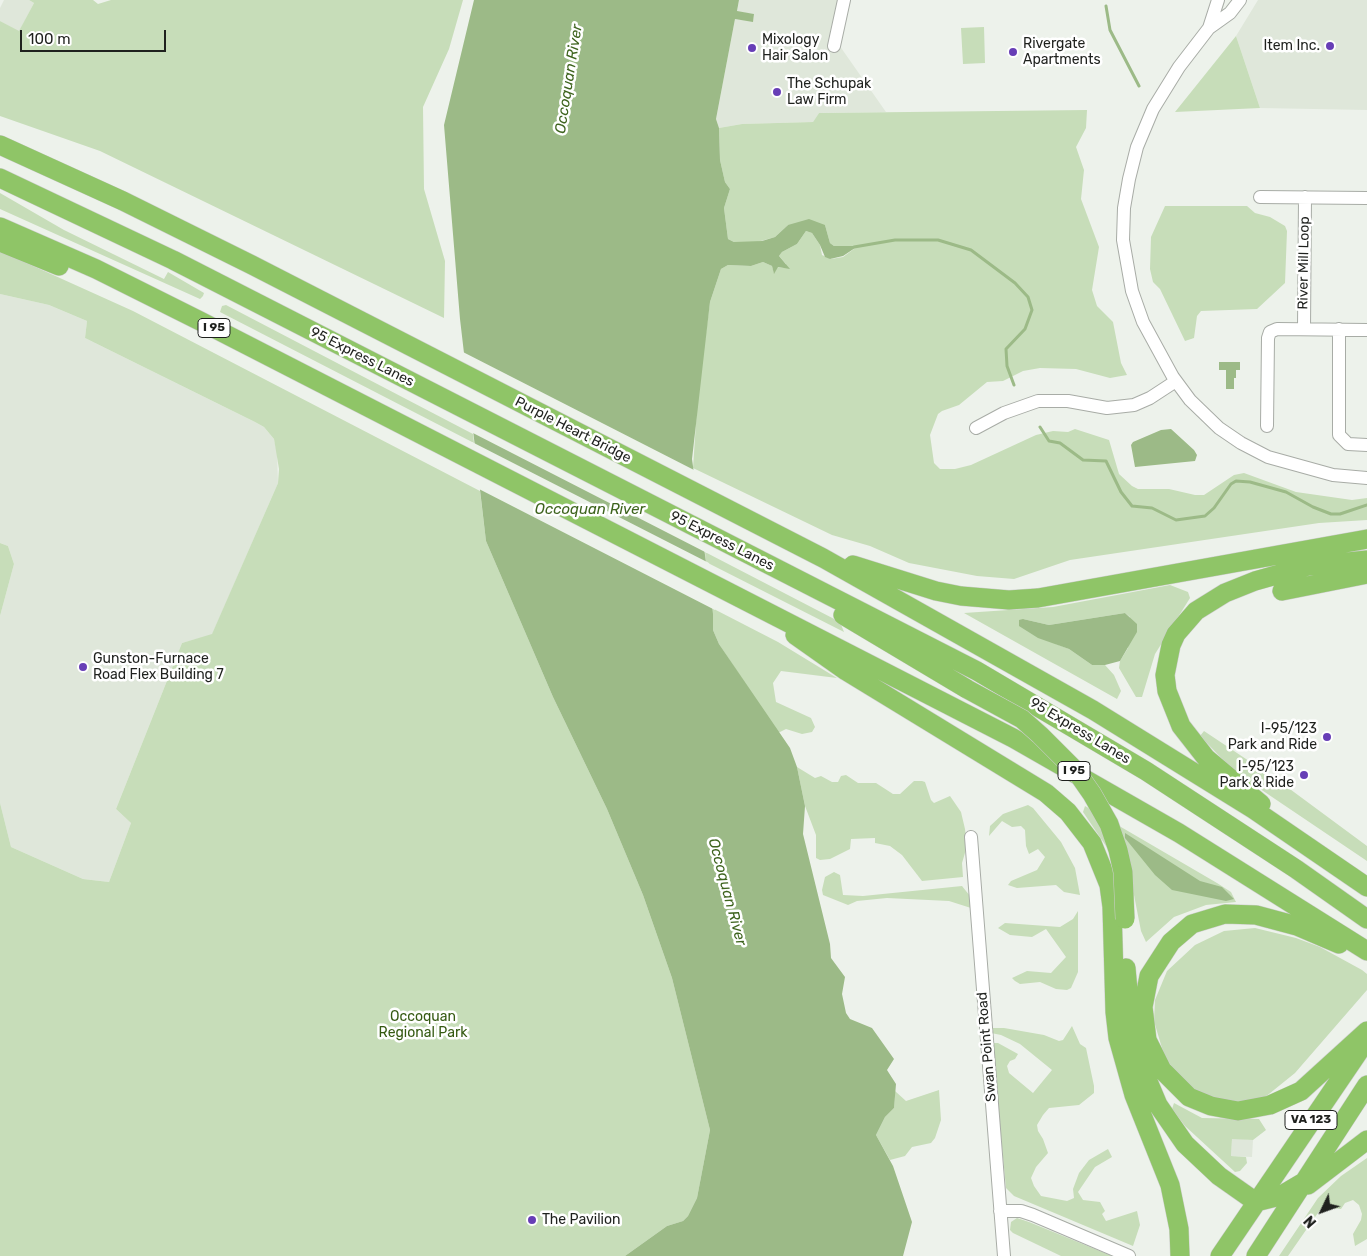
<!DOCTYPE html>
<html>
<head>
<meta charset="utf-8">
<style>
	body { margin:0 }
	#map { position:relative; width:1367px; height:1256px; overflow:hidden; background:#edf2eb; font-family:Rubik,sans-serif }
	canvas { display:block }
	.north { position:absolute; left:1297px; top:1186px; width:50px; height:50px; -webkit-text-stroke:4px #fff; paint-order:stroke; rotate:228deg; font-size:14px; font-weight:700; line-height:20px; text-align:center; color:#1f211e }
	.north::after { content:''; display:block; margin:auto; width:18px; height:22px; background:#1f211e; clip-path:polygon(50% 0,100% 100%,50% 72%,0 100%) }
	.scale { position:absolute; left:20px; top:30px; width:146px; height:22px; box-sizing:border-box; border:2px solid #1f211e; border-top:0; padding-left:6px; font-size:15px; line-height:18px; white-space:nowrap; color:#1f211e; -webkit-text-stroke:4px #fff; paint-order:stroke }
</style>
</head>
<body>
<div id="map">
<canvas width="1367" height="1256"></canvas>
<div class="north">N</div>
<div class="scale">100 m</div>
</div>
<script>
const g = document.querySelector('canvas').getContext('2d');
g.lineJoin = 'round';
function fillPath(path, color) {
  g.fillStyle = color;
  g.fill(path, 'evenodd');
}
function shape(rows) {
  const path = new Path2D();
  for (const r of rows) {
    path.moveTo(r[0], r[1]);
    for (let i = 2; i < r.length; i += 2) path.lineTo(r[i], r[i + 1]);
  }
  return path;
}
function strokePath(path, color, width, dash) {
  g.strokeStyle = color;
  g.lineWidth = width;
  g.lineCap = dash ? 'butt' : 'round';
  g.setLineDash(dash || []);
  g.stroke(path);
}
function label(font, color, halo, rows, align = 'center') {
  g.font = font + ' Rubik,sans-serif';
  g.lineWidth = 5;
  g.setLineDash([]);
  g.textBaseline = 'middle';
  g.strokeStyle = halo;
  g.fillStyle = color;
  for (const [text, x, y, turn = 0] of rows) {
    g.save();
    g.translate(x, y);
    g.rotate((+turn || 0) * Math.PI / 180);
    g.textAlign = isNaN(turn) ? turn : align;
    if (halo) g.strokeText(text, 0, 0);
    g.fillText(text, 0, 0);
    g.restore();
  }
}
const built = shape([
	[4,0,29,0,34,3,19,32,0,21,0,8],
	[739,0,838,0,830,32,886,112,819,113,813,122,742,124,719,128,716,119,735,19,753,21,754,14,737,12],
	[1258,0,1367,0,1367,110,1260,108,1236,36],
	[0,294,49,305,87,321,85,338,255,422,264,427,274,439,277,453,278,483,212,635,182,643,116,809,131,823,109,882,83,879,11,847,0,803,0,616,14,564,8,546,0,543],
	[1232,1138,1253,1140,1252,1157,1231,1156]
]);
const green = shape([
	[29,0,93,0,98,4,111,0,463,0,449,49,423,107,424,189,445,261,444,318,100,151,0,116,0,21,19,31,34,3],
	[984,27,985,63,963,64,961,28],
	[1236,36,1260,108,1175,112],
	[1087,110,1086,128,1076,147,1084,170,1081,199,1099,247,1092,290,1097,306,1113,322,1121,363,1127,375,1110,378,1076,369,1040,368,1023,371,1003,381,987,382,959,405,942,411,938,414,930,435,934,463,940,469,955,469,971,465,1036,435,1053,431,1068,432,1075,429,1109,440,1119,474,1132,486,1138,489,1169,489,1195,495,1204,495,1234,475,1244,473,1296,492,1352,500,1367,498,1367,520,1319,523,1070,560,1014,579,977,576,909,563,870,546,832,535,693,468,698,393,710,302,721,269,728,265,751,266,763,262,772,266,774,273,777,267,784,268,786,264,779,256,782,252,797,244,806,231,812,233,820,245,822,255,831,259,843,257,858,246,834,246,830,243,825,225,788,225,775,237,754,243,734,242,728,239,724,208,730,189,725,182,720,160,719,128,742,124,813,122,819,113],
	[0,193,64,230,164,279,168,272,204,293,203,296,200,299,0,209],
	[1165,206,1247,206,1255,213,1270,217,1285,226,1287,231,1285,283,1257,309,1201,311,1197,316,1194,338,1185,341,1160,289,1153,282,1150,269,1151,237],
	[0,251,133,311,480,491,486,541,553,697,607,809,643,895,672,978,710,1130,697,1198,688,1216,683,1221,667,1226,625,1256,0,1256,0,803,11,847,83,879,109,882,131,823,116,809,182,643,212,634,278,483,279,469,274,439,264,427,255,422,85,338,87,321,49,305,0,294],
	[226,305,473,434,474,443,220,312,222,306],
	[0,543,8,546,14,564,0,616],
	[705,552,840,622,844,632,706,562],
	[1170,585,1188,592,1190,598,1155,654,1142,697,1136,697,1119,668,1120,661,1128,648,1130,617,1125,613,1049,625,1023,619,1056,644,1069,649,1092,665,1105,665,1114,675,1121,691,1117,699,964,613,1053,607],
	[712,608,778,642,837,678,781,671,773,683,776,702,811,718,815,727,812,732,802,734,786,729,778,733,719,644,713,630],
	[1204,731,1279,781,1367,846,1367,861,1235,772,1200,736],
	[797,767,815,778,821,776,832,782,838,782,841,776,846,775,858,783,876,783,893,794,900,794,914,781,922,781,925,782,931,800,934,803,950,796,961,812,965,829,967,846,962,863,963,877,922,881,902,855,890,846,875,843,875,838,851,839,850,849,830,859,820,860,816,858,816,835,805,806],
	[1028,805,1033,808,1061,842,1075,868,1080,895,1064,892,1056,885,1017,888,1008,885,1011,881,1037,870,1045,857,1038,849,1029,854,1026,846,1025,830,1021,826,1012,827,1002,821,989,836,990,826,1003,814],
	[1085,806,1217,883,1231,892,1236,902,1206,905,1174,917,1146,942,1141,931,1134,895,1108,849,1083,812],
	[834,872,840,875,843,895,863,896,962,886,970,896,971,908,949,901,887,898,857,901,848,905,823,895,822,890,825,877],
	[1078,911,1078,972,1071,988,1067,990,1056,989,1040,982,1020,984,1015,981,1012,978,1027,971,1051,973,1066,957,1046,929,1032,937,1010,935,998,928,1005,923,1060,927,1073,919],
	[1255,928,1296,938,1320,947,1362,970,1367,974,1367,990,1295,1073,1264,1098,1232,1103,1200,1096,1176,1073,1164,1055,1154,1021,1155,1000,1167,971,1195,945,1224,931],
	[1072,1026,1080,1044,1086,1048,1094,1086,1094,1093,1079,1105,1049,1108,1043,1115,1037,1125,1038,1131,1043,1139,1048,1153,1036,1167,1031,1178,1034,1186,1041,1196,1067,1201,1074,1198,1073,1189,1079,1173,1089,1160,1108,1149,1112,1157,1095,1167,1078,1192,1083,1200,1100,1202,1105,1211,1102,1214,1106,1221,1137,1211,1140,1225,1133,1246,1014,1196,1006,1188,992,1043,998,1043,1018,1054,1015,1059,1010,1061,1007,1066,1009,1073,1033,1093,1052,1070,1020,1044,1001,1035,991,1033,990,1028,1004,1028,1044,1035,1059,1041,1063,1040],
	[939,1090,941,1120,935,1138,931,1143,912,1147,905,1156,890,1160,876,1135,885,1117,894,1108,895,1091,906,1101],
	[1174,1103,1202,1118,1259,1119,1266,1130,1253,1140,1232,1139,1231,1156,1246,1157,1247,1163,1240,1171,1235,1172,1185,1126,1172,1109],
	[1367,1158,1367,1239,1355,1246,1353,1234,1361,1220,1362,1214,1359,1205,1353,1200,1345,1203,1341,1209,1322,1207,1288,1256,1279,1256,1318,1198,1341,1176],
	[1017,1218,1029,1222,1112,1256,1061,1256,1013,1233,1010,1230,1011,1222]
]);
const water = shape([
	[474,0,739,0,737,11,754,14,753,22,735,19,716,119,719,128,720,160,725,182,730,189,724,208,728,239,734,242,762,241,775,237,788,225,809,219,825,225,830,243,834,246,858,246,843,256,830,259,825,257,820,245,812,233,806,231,797,244,782,252,779,256,790,269,778,267,774,274,772,266,763,262,751,266,728,265,721,269,710,302,692,459,713,614,713,630,719,644,790,748,797,767,805,806,803,834,830,944,831,958,845,977,842,994,846,1013,850,1019,872,1028,894,1059,887,1070,896,1084,894,1108,885,1117,876,1135,893,1166,912,1222,903,1256,625,1256,667,1226,683,1221,688,1216,697,1198,710,1130,672,978,643,895,607,809,553,697,486,541,460,319,444,125],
	[1219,362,1240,362,1240,370,1236,370,1236,378,1234,378,1234,389,1226,389,1226,370,1219,370],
	[1171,429,1194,450,1197,455,1195,461,1135,467,1131,445,1133,442,1161,430],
	[1125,613,1137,624,1137,632,1120,661,1105,665,1092,665,1069,649,1038,638,1019,626,1019,620,1023,619,1049,625],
	[1125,833,1200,881,1222,887,1234,899,1226,901,1172,890,1155,875,1125,838]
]);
const pier = shape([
	[461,351,696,471,707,553,471,432],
	[472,442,709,563,715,610,477,488]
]);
const stream = shape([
	[1106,6,1110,30,1139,86],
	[854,247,895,240,938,240,971,250,1015,283,1028,297,1032,310,1025,329,1006,349,1007,366,1014,385],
	[1040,427,1049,441,1060,443,1083,460,1106,461,1121,492,1132,506,1152,508,1176,520,1205,516,1214,508,1231,484,1236,481,1250,482,1286,492,1313,507,1331,514,1340,514,1367,505]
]);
const minor = shape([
	[1240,0,1230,13,1209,28,1179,67,1153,109,1137,147,1129,179,1124,208,1123,240,1132,291,1143,322,1173,377,1190,400,1219,428,1241,443,1268,457,1333,475,1367,478],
	[1209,28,1218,0],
	[834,46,844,0],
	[1260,197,1367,198],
	[1304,329,1305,197],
	[1339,329,1339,435,1348,444,1367,445],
	[1267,426,1268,338,1270,332,1277,329,1367,330],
	[976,428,1004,413,1038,401,1068,401,1107,408,1134,405,1150,398,1176,381],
	[971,837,1004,1256],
	[1000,1211,1021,1211,1033,1215,1129,1256]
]);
const highway = shape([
	[0,145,123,201,252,265,823,558,1093,710,1253,809,1367,887],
	[0,178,173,260,977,671,1146,771,1296,869,1367,919],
	[0,227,96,269,200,321,1013,738,1179,833,1367,951],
	[0,242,59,266],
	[853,565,936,591,961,596,1009,600,1038,598,1367,539],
	[1282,591,1367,574],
	[843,615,967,689],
	[795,635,846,671,1046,793,1068,812,1092,843,1109,885,1112,907,1115,1012,1118,1038,1134,1095,1170,1185,1179,1229,1180,1256],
	[1261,804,1206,758,1181,726,1167,691,1165,675,1171,645,1176,634,1196,611,1225,593,1255,581,1308,566,1367,560],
	[1339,944,1297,926,1256,915,1225,914,1192,924,1171,942,1149,976,1143,1007,1147,1040,1162,1070,1189,1097,1211,1106,1238,1111,1270,1105,1301,1091,1367,1031],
	[1126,968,1130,1013,1139,1060,1158,1105,1185,1144,1219,1176,1256,1202,1280,1196,1302,1183],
	[1308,1185,1367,1140],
	[1220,1256,1364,1044],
	[1256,1256,1367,1085]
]);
const highwayBridge = shape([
	[967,689,1022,719,1040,735,1076,771,1092,794,1109,824,1118,850,1123,872,1125,919]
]);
const markers = [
	[1330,46,5,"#673eb6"],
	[752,48,5,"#673eb6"],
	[1013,52,5,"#673eb6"],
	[777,92,5,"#673eb6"],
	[83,667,5,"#673eb6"],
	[1327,737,5,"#673eb6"],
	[1304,775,5,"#673eb6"],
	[532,1220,5,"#673eb6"]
];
const shields = [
	[214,328,32],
	[1074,771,32],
	[1311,1120,52]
];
const shieldNames = [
	["I 95",214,328],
	["I 95",1074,771],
	["VA 123",1311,1120]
];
const poiNames = [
	["Mixology",762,40],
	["Hair Salon",762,56],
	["Rivergate",1023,44],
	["Apartments",1023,60],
	["Item Inc.",1320,46,"right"],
	["The Schupak",787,84],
	["Law Firm",787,100],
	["Gunston-Furnace",93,659],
	["Road Flex Building 7",93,675],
	["I-95/123",1317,729,"right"],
	["Park and Ride",1317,745,"right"],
	["I-95/123",1294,767,"right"],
	["Park & Ride",1294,783,"right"],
	["The Pavilion",542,1220]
];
const streetNames = [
	["River Mill Loop",1304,263,-89],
	["95 Express Lanes",362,357,27],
	["Purple Heart Bridge",573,430,27],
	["95 Express Lanes",722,541,27],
	["95 Express Lanes",1080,731,31],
	["Swan Point Road",987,1047,-95]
];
const parkNames = [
	["Occoquan",423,1017],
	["Regional Park",423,1033]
];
const waterNames = [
	["Occoquan River",569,79,-81],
	["Occoquan River",590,510],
	["Occoquan River",727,892,75]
];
fillPath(built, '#dfe7da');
fillPath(green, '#c7ddb9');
fillPath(water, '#9cba87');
fillPath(pier, '#edf2eb');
strokePath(stream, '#9cba87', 3);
strokePath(minor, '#a8aca6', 14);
strokePath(highway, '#cecece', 20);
strokePath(minor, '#fff', 12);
strokePath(highway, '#8fc567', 19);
strokePath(highwayBridge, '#cecece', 20, []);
strokePath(highwayBridge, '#8fc567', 19);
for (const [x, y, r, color] of markers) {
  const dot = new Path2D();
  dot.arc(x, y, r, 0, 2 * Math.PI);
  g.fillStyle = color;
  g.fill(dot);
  strokePath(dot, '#fff', 2);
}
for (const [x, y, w] of shields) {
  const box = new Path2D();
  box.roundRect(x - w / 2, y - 9.5, w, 19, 4);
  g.fillStyle = '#fff';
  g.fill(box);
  strokePath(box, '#1f211e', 1);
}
label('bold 12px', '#1f211e', null, shieldNames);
label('14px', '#1f211e', '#fff', poiNames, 'left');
label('14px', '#1f211e', '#fff', streetNames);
label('14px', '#355a12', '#fff', parkNames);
label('italic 15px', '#3e641e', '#fff', waterNames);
</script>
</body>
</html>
